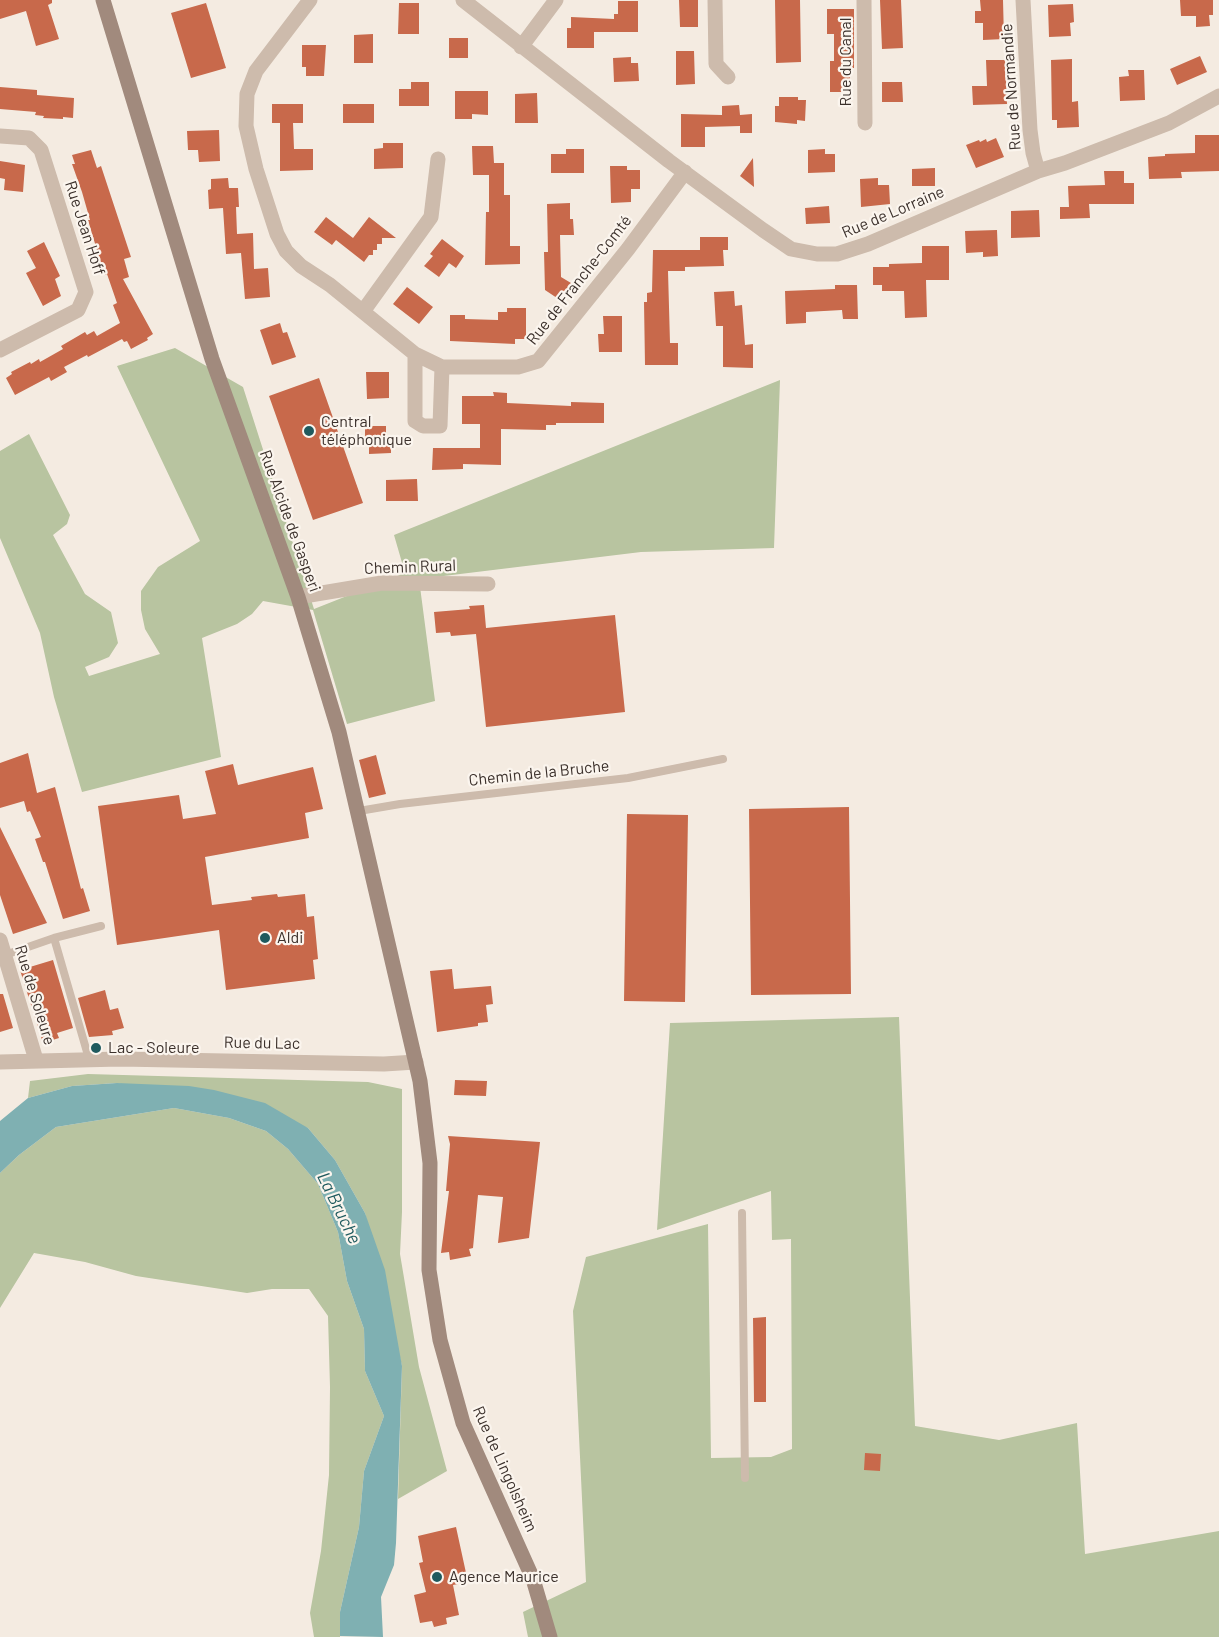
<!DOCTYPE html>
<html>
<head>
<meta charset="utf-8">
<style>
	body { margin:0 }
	canvas { display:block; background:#f4ebe1 }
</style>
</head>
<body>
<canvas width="1219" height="1637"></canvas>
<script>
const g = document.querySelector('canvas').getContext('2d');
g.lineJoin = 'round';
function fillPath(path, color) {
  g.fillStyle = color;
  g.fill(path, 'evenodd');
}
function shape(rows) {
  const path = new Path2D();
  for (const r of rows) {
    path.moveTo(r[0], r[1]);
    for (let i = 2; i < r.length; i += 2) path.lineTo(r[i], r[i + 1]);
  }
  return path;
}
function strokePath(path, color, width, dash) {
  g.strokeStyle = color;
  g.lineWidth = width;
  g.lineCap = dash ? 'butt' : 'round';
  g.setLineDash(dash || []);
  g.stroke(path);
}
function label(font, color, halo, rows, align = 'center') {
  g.font = font + ' Barlow,sans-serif';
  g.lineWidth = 4.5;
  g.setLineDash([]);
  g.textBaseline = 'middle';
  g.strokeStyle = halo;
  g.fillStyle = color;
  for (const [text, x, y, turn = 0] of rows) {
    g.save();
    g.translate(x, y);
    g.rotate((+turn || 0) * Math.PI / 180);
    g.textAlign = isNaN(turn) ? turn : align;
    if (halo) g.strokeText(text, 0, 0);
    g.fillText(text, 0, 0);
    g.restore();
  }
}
const green = shape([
	[175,348,243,387,314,609,405,573,394,535,780,380,774,548,641,552,419,579,435,701,347,724,313,610,263,601,252,614,237,624,202,638,221,757,82,792,54,697,40,633,0,538,0,451,29,434,70,515,67,524,53,535,85,594,111,612,118,643,109,657,85,667,89,676,160,654,145,629,141,610,141,591,158,567,200,541,117,366],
	[899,1017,915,1426,999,1440,1077,1423,1085,1554,1219,1531,1219,1637,528,1637,523,1612,586,1582,573,1311,586,1257,708,1224,711,1458,771,1457,792,1449,791,1239,772,1240,771,1191,657,1230,670,1023],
	[88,1074,368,1082,402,1089,402,1212,400,1254,419,1367,447,1471,398,1499,402,1366,365,1213,335,1160,308,1128,117,1083,72,1086,28,1098,30,1081],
	[174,1108,229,1118,266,1131,288,1149,318,1184,338,1232,347,1281,364,1329,365,1371,384,1416,364,1471,359,1527,340,1612,340,1637,314,1637,310,1613,321,1551,329,1475,330,1387,328,1316,309,1289,272,1289,247,1293,136,1276,85,1262,34,1253,0,1308,0,1173,19,1155,56,1127]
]);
const water = shape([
	[117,1083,189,1086,214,1090,265,1103,308,1128,335,1160,365,1213,385,1270,402,1366,396,1543,394,1565,381,1597,383,1637,340,1636,340,1612,359,1527,364,1471,384,1416,365,1371,364,1329,347,1281,338,1232,318,1184,288,1149,266,1131,229,1118,174,1108,56,1127,19,1155,0,1173,0,1121,28,1098,72,1086]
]);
const building = shape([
	[0,0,52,0,52,3,48,5,59,39,36,46,26,11,0,19],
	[679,0,698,0,698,27,680,27],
	[775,0,800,0,801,62,776,63],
	[880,0,901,0,903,48,882,49],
	[980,0,1003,0,1004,39,983,40,983,23,975,23,975,11,981,11],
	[1180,0,1213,0,1213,15,1209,15,1210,26,1196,27,1196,16,1181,16],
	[618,1,638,1,638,32,594,32,594,48,567,48,567,28,571,28,571,17,614,19,614,14,618,14],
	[206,3,226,68,191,78,171,13],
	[399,3,419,3,419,34,398,34],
	[1073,4,1074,22,1070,23,1071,36,1049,37,1048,5],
	[827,9,854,9,854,68,850,68,850,92,830,92,830,61,834,61,834,34,827,34],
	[373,34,373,63,354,63,354,35],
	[449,38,468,38,468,58,449,58],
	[302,45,326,45,324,76,306,76,306,67,302,67],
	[676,51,694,51,695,84,676,85],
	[1200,56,1207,72,1177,85,1170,69],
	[631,57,631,63,638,63,639,81,614,82,613,58],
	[1072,59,1072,102,1078,101,1079,127,1057,128,1057,120,1052,120,1051,60],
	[986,60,1005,60,1007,104,973,105,972,86,987,86],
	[1128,70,1144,70,1145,100,1120,101,1119,77,1129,76],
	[411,82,429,82,429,106,399,106,399,89,411,89],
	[882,82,902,82,903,102,882,102],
	[0,87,37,90,37,95,74,98,73,118,63,117,63,119,43,118,44,116,35,115,36,112,0,109],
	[455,91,488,91,488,115,472,114,472,119,455,119],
	[537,93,538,123,515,123,515,94],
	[779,97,798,97,798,100,806,100,805,121,797,120,797,124,775,122,775,106,779,106],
	[272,104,303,104,303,123,293,123,294,149,313,149,313,170,280,171,280,123,272,123],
	[343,104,374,104,374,123,343,123],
	[739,105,740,115,752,114,752,133,740,133,740,126,705,127,705,147,681,147,681,114,722,115,722,106],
	[219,130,220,161,199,162,198,150,188,150,187,131],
	[1195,135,1219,135,1219,171,1181,172,1182,178,1149,179,1148,157,1165,156,1165,154,1195,153],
	[996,138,1004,157,976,168,966,145,979,140,980,142,986,139,987,142],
	[383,143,403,143,403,168,374,169,374,149,383,148],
	[472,146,493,146,494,163,504,163,504,195,510,195,510,246,520,246,520,264,485,265,486,212,489,212,489,175,473,175],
	[566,149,584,149,584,173,551,173,551,154,566,154],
	[825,149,825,154,835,154,835,172,808,173,808,150],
	[91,150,97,168,101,166,131,257,124,259,129,277,123,279,153,334,147,338,148,340,131,349,127,341,124,342,122,339,88,357,87,355,64,367,67,372,51,381,49,377,15,395,6,378,12,374,11,372,30,362,31,364,39,359,40,362,63,349,61,346,85,332,87,335,94,331,97,336,120,323,113,305,117,303,107,274,105,275,99,257,88,220,90,220,82,192,72,164,75,164,72,155],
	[753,158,754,187,740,176],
	[0,161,25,165,23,192,4,190,5,179,0,178],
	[610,166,627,166,627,170,640,170,640,189,631,189,631,202,611,203],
	[935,168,935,186,912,186,912,169],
	[1104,171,1124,171,1124,183,1134,183,1134,204,1089,204,1090,218,1060,219,1060,207,1069,207,1068,186,1105,185],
	[228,178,229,188,238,188,239,207,236,207,237,234,253,233,254,269,268,268,270,297,245,299,241,253,226,254,223,208,209,209,208,190,211,189,211,179],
	[878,178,878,185,889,185,890,204,861,207,860,179],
	[570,203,570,219,573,219,574,235,560,235,561,277,571,283,560,300,545,290,544,252,548,252,547,204],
	[829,206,830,223,806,224,805,208],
	[1039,210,1040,237,1011,238,1011,211],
	[326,217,353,238,369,217,396,238,382,238,382,244,377,244,377,250,373,250,373,255,369,255,364,262,336,240,332,245,314,232],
	[997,230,998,256,983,257,983,252,966,253,965,231],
	[700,237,728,237,728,250,723,250,724,266,685,267,685,271,668,271,670,343,678,343,678,365,645,365,644,302,647,302,647,293,652,292,653,250,700,250],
	[442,239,464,256,456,268,449,263,439,277,424,266,433,256,430,254],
	[44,242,60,276,55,279,61,296,43,306,26,273,36,268,27,251],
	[922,246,949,246,949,280,926,280,927,317,905,318,904,291,882,291,882,285,873,285,873,267,889,267,889,264,922,263],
	[835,285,857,285,858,319,843,319,842,310,806,312,806,323,786,324,785,291,835,289],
	[407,287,433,307,419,324,393,304],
	[734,291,735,306,742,305,745,345,753,344,753,368,723,367,723,326,716,326,714,292],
	[507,308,526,308,526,339,515,339,515,344,450,341,450,315,465,315,465,319,498,320,498,312,507,312],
	[603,316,622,316,622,352,599,352,598,334,604,334],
	[280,323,283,333,287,332,296,357,272,365,260,330],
	[366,372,389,372,389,398,367,399],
	[319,378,363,503,313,520,269,396],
	[493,392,507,393,507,403,571,406,571,402,604,403,604,423,556,423,556,425,546,425,546,430,501,429,501,465,463,464,463,469,432,470,433,448,480,448,480,424,462,424,462,396,494,396],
	[365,426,386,426,386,440,391,440,391,453,369,454,369,440,365,440],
	[417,479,418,501,386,501,386,480],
	[484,605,486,628,615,615,625,712,486,727,476,634,451,636,450,632,436,633,434,612,470,609,469,606],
	[28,753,37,793,55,787,81,889,83,888,90,911,63,919,45,862,43,862,35,839,41,837,30,811,27,812,24,801,0,808,0,763],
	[376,755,386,794,369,798,359,760],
	[233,764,238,785,313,767,323,809,305,813,309,838,205,857,212,905,252,900,251,897,277,894,278,897,305,894,307,917,314,916,318,959,313,960,315,979,226,990,219,930,117,945,98,806,179,795,183,819,216,814,205,771],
	[849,807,851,994,751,995,749,809],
	[627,814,688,815,685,1002,624,1001],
	[0,827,47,923,13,934,0,895],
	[53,960,73,1028,57,1033,59,1038,43,1043,20,970],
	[452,969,454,989,491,986,493,1004,486,1005,488,1022,478,1023,478,1026,437,1032,430,971],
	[105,990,110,1010,118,1008,124,1028,112,1031,113,1035,89,1037,78,998],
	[0,994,3,994,13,1028,0,1032],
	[455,1080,487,1081,486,1096,454,1095],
	[448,1136,540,1142,529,1238,498,1243,503,1197,478,1195,473,1248,469,1249,471,1256,450,1260,449,1252,441,1253,449,1191,446,1191,450,1144],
	[766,1317,766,1402,754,1402,753,1318],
	[865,1453,881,1454,880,1471,864,1470],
	[456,1527,468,1582,453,1585,459,1615,446,1618,447,1624,434,1627,432,1621,420,1623,414,1595,426,1592,419,1563,423,1562,418,1536]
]);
const lane = shape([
	[359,811,400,804,628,778,723,759],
	[54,938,89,1059],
	[5,955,54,938,101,926],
	[742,1213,745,1478]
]);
const street = shape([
	[310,0,256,71,247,94,246,126,256,169,277,234,286,251,301,266,330,285,415,354,442,367,518,367,538,361,628,249,685,172],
	[463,0,669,161,763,230,791,249,817,254,837,254,868,244,1038,171,1065,163,1169,123,1219,96],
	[715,0,716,64,728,77],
	[864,0,865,123],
	[1023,0,1030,130,1033,153,1038,171],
	[521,47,556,0],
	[0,136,29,138,41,150,86,292,78,310,0,350],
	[364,310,431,217,438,159],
	[415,354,415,421,423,426,440,426,442,367],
	[298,597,382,583,488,584],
	[0,940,36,1060],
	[0,1062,120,1059,384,1064,416,1062]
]);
const secondary = shape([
	[103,0,212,359,298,597,339,732,420,1081,430,1163,429,1270,440,1340,463,1423,533,1579,550,1637]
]);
const markers = [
	[309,431,6,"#1f5a5e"],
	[265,938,6,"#1f5a5e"],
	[96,1048,6,"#1f5a5e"],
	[437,1577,6,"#1f5a5e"]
];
const streetNames = [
	["Rue du Canal",846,62,-90],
	["Rue de Normandie",1011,87,-94],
	["Rue de Lorraine",893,212,-23],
	["Rue Jean Hoff",85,228,72],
	["Rue de Franche-Comté",579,280,-52],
	["Rue Alcide de Gasperi",290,521,70],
	["Chemin Rural",410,567,-2],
	["Chemin de la Bruche",539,773,-6],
	["Rue de Soleure",35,995,73],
	["Rue du Lac",262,1043,1],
	["Rue de Lingolsheim",505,1469,66]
];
const poiNames = [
	["Central",321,422],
	["téléphonique",321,440],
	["Aldi",277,938],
	["Lac - Soleure",108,1048],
	["Agence Maurice",449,1577]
];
const waterNames = [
	["La Bruche",339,1208,64]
];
fillPath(green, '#b8c4a0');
fillPath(water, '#7fb0b2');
fillPath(building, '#c8694b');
strokePath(lane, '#cdbbac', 8);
strokePath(street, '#cdbbac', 15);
strokePath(secondary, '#a18a7d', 15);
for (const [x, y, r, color] of markers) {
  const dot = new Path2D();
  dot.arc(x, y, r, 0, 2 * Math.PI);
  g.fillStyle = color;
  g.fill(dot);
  strokePath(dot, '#fbf5ee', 2);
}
label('16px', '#3b302b', '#fbf5ee', streetNames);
label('16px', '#3b302b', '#fbf5ee', poiNames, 'left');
label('italic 18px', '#1f5a5e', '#fbf5ee', waterNames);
</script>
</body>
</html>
